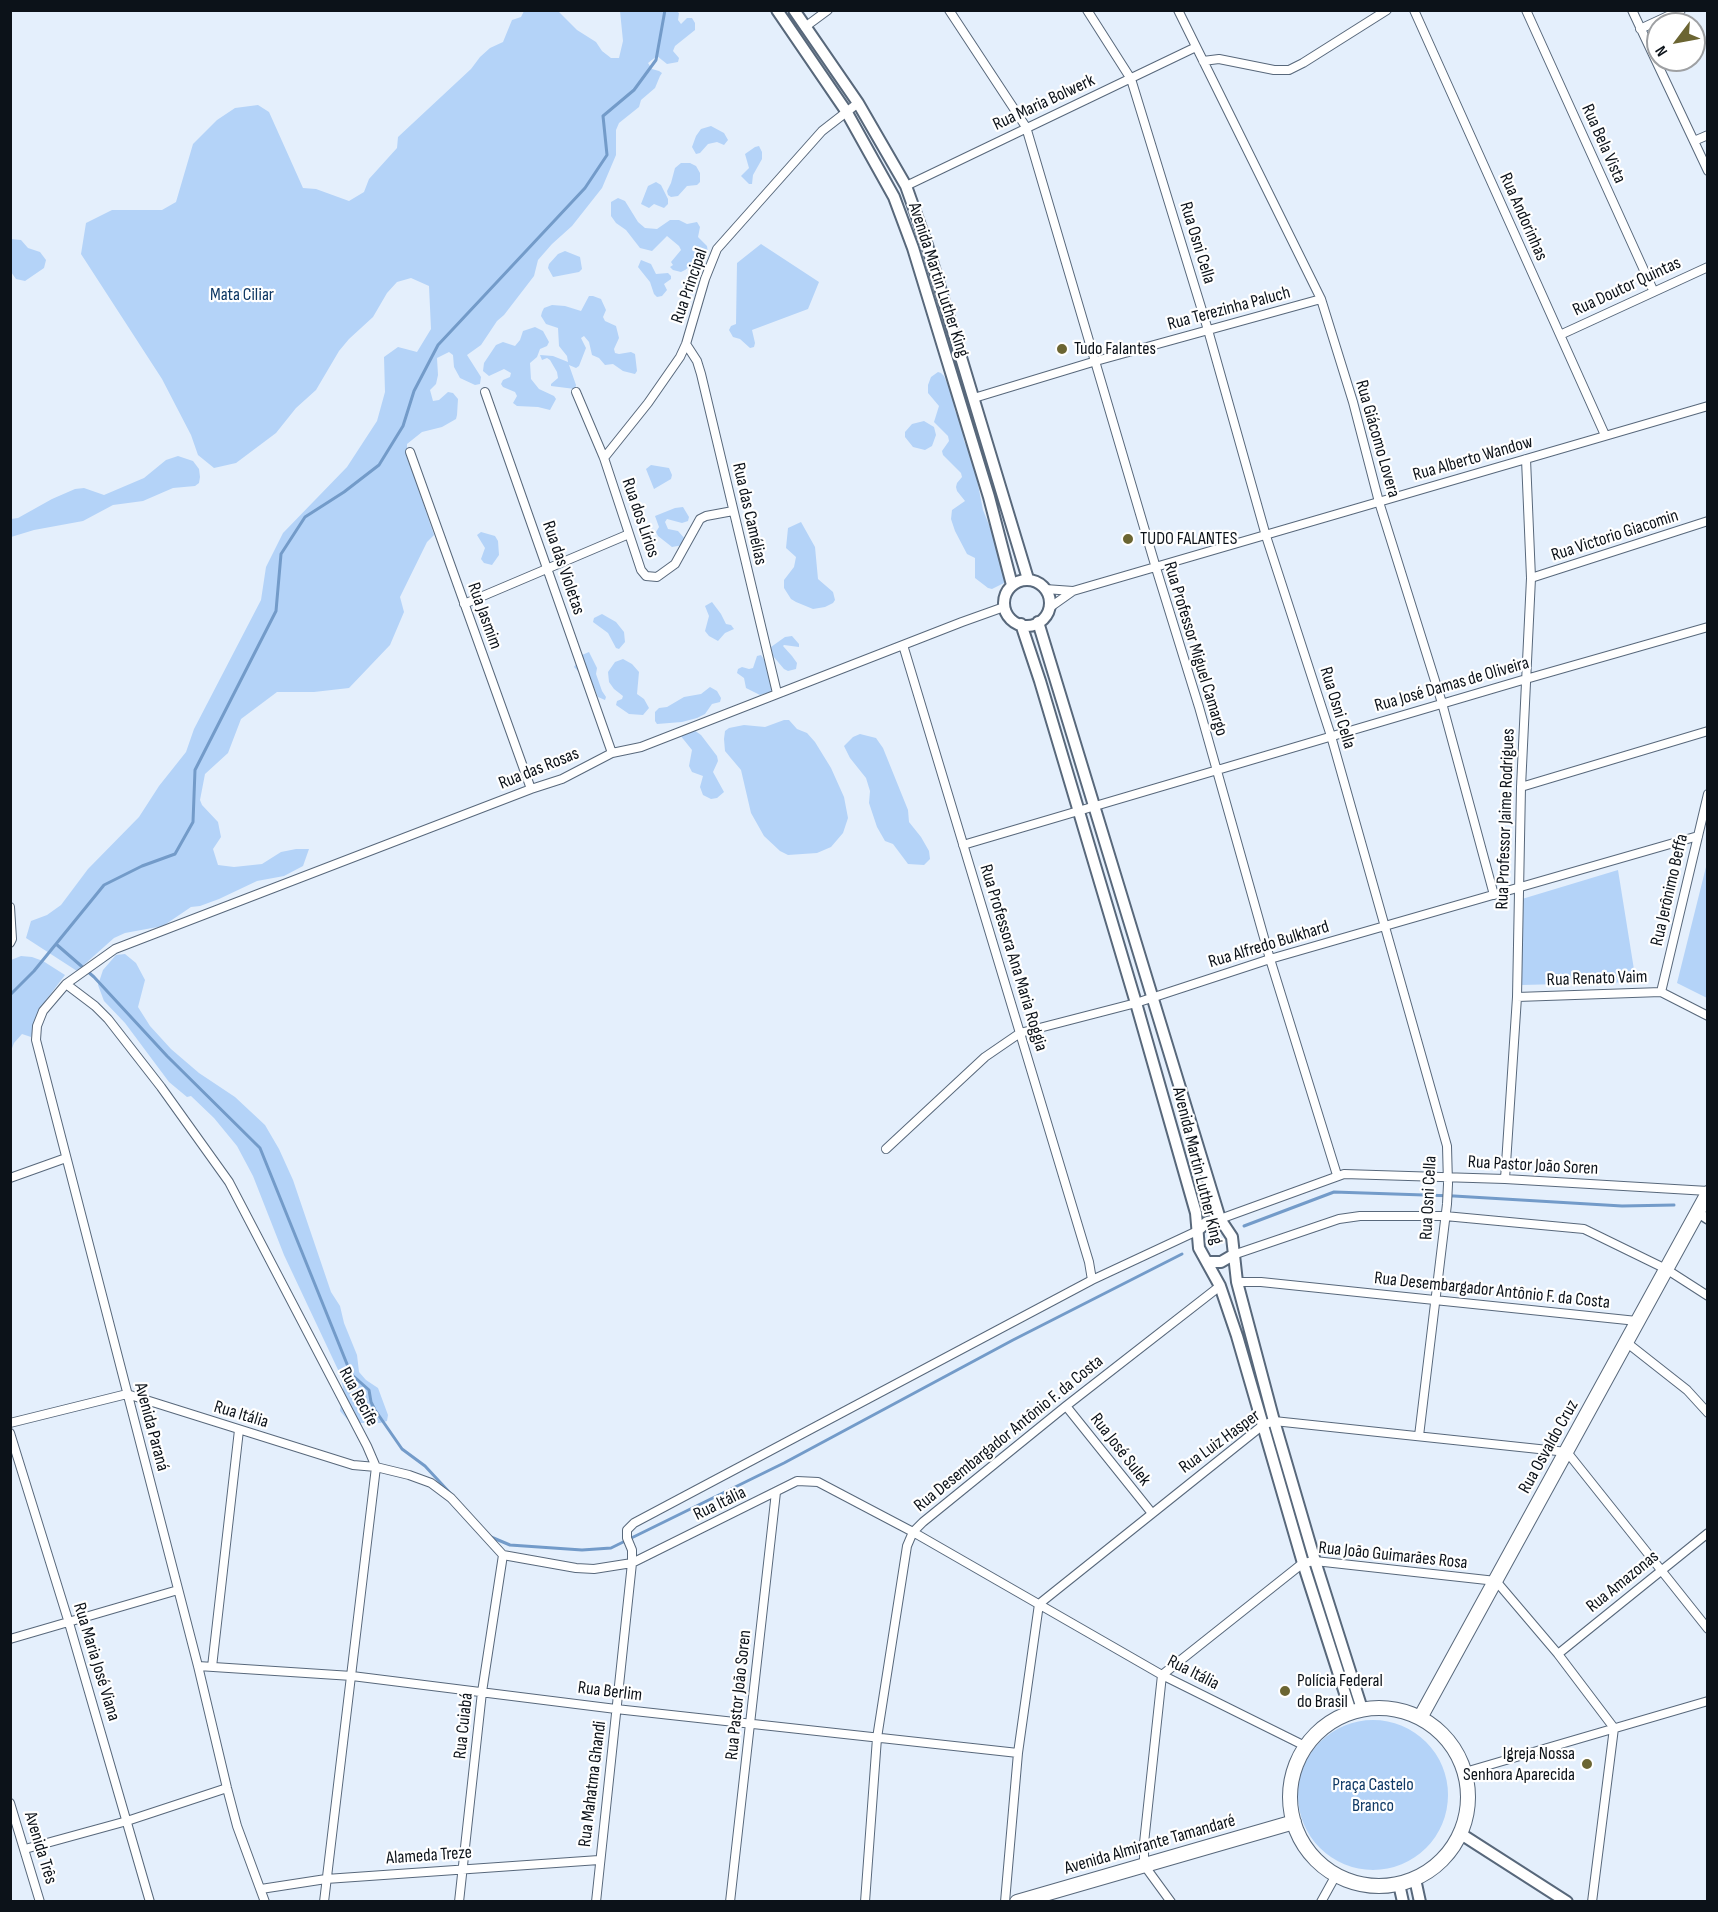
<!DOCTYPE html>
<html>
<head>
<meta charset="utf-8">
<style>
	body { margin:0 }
	#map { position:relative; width:1718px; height:1912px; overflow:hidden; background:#e4effc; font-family:"Sofia Sans Condensed",sans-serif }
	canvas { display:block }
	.frame { position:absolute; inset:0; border:12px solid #0c1219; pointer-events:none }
	.north { position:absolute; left:1646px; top:12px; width:60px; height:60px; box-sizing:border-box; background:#fff; border:2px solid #9ea0a3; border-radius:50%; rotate:238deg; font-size:16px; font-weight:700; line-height:24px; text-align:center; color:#0c1219 }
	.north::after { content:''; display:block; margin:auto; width:21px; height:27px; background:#6b6532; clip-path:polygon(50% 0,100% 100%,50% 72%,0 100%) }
</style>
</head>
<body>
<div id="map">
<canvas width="1718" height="1912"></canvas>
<div class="frame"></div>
<div class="north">N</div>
</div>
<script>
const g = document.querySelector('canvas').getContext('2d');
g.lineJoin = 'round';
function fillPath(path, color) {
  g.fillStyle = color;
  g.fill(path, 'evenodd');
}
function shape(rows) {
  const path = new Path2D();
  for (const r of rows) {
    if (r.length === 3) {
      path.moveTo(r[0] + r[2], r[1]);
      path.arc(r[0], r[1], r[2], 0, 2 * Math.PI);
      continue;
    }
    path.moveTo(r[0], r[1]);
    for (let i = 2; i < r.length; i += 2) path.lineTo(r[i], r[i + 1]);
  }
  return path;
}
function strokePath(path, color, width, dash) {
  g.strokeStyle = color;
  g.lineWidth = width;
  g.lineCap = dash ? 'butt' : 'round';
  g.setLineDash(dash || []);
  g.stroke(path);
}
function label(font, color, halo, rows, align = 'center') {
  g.font = font + ' "Sofia Sans Condensed",sans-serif';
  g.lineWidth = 4.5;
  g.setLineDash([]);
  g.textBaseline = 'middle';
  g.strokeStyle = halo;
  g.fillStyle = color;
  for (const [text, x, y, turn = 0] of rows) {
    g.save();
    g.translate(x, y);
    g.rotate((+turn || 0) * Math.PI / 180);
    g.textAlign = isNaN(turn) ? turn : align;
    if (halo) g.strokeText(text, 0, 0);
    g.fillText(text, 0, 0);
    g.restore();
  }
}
const green = shape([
	[524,11,558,11,577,30,596,42,602,51,611,58,619,58,623,41,620,11,676,11,679,13,678,20,681,24,687,18,692,18,695,23,695,30,675,46,673,51,679,58,678,62,667,64,657,56,648,63,652,69,659,71,662,73,660,76,655,88,641,100,639,107,619,123,616,130,616,155,602,188,572,226,552,244,538,260,534,276,504,315,497,321,481,345,467,355,481,377,480,384,475,385,460,378,454,367,453,355,449,352,437,358,438,375,436,384,430,390,433,401,439,400,448,392,453,393,458,399,457,415,456,419,442,427,422,432,407,444,407,455,434,535,427,542,400,597,404,612,390,645,349,688,314,692,277,692,241,719,228,753,205,774,200,800,202,805,218,822,221,837,213,849,218,865,234,867,262,864,281,852,296,849,309,849,303,866,284,876,257,881,219,899,200,906,191,907,163,926,125,933,114,938,77,971,26,938,31,921,47,915,61,905,88,869,139,817,159,786,186,752,194,729,261,600,266,567,283,533,347,467,377,421,385,392,384,357,398,347,417,352,431,329,429,286,411,278,397,282,387,293,373,317,349,339,339,351,316,390,296,408,276,433,236,463,214,468,198,455,191,435,162,379,81,254,86,223,112,210,162,210,176,202,193,144,217,120,235,108,258,105,269,112,303,188,316,189,349,201,364,192,369,179,397,148,398,137,471,69,480,57,490,48,503,42,512,20,521,17],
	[711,126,724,133,728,140,724,145,717,142,708,144,700,153,696,154,692,147,696,136,701,129],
	[759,146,762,152,762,159,753,175,752,184,749,184,741,176,749,168,745,154,755,147],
	[681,163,690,163,696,166,700,173,700,182,697,185,687,186,678,196,671,197,668,195,667,191,671,183,675,168],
	[656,182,661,185,668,199,668,204,664,208,654,204,649,208,641,204,648,186],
	[618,198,625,201,638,222,645,228,657,229,670,220,679,220,687,224,697,222,700,227,698,237,707,246,708,253,685,270,681,272,673,270,670,267,673,265,671,262,681,250,679,246,667,236,652,251,640,248,626,230,616,223,611,216,611,202],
	[11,239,21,240,28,248,40,252,46,260,44,268,25,281,16,279,11,272],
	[761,244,819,282,808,309,752,330,755,343,754,347,750,348,740,339,733,337,729,330,731,326,736,324,737,263],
	[565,251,580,257,582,269,579,272,553,277,548,268,549,264,558,254],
	[641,260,651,264,656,274,668,273,671,276,671,279,664,284,667,290,662,296,657,297,654,294,650,282,638,267],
	[589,296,593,296,601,299,606,310,603,317,605,321,616,326,619,338,614,349,615,353,619,354,631,352,635,354,637,371,635,374,623,371,613,364,605,365,599,358,592,355,589,342,584,336,581,338,586,348,579,366,576,368,569,365,576,385,575,389,551,386,551,384,558,378,557,372,550,360,547,358,542,360,540,355,553,356,568,362,567,356,559,346,558,328,546,324,541,316,542,312,544,308,552,305,565,306,581,311],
	[535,327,543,331,549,342,547,346,540,349,537,357,530,363,531,379,539,389,554,396,556,399,550,410,538,407,517,406,513,403,517,396,515,392,503,387,501,384,503,380,510,377,511,373,504,369,489,376,483,371,484,363,496,345,503,342,515,346,520,340,523,331],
	[938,372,941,373,944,376,952,395,955,411,962,425,964,441,973,459,983,510,998,547,1004,579,1004,583,992,589,988,588,975,578,975,558,967,554,955,531,951,519,952,510,965,501,957,491,956,487,957,483,962,477,961,473,943,455,942,451,949,441,948,436,934,422,939,406,928,393,928,385,931,377],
	[924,421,934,427,936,435,932,446,925,450,913,447,905,437,905,432,912,424],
	[178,456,193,461,199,469,200,477,199,483,195,486,173,488,143,501,113,505,83,521,34,530,11,537,11,519,18,518,52,499,75,489,84,488,104,495,144,478,166,460],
	[651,465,669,468,672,475,671,479,654,489,646,469],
	[683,507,689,517,688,521,682,523,667,519,665,522,668,529,678,531,685,539,683,545,672,547,658,536,656,532,659,527,655,516,675,508],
	[801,522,815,547,818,579,833,592,835,600,833,603,825,607,813,609,796,602,791,599,784,588,784,580,794,567,796,557,786,548,788,528],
	[481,532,495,536,498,541,499,555,492,565,484,563,481,559,485,548,477,535],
	[712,602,721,614,726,624,731,625,734,629,725,633,718,641,709,636,705,631,709,616,705,606],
	[602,614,616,622,624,632,625,642,619,649,616,648,608,633,593,622,594,618],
	[792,636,799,644,799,647,784,645,783,646,792,656,797,663,796,669,788,671,784,669,773,656,771,647,785,637],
	[589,652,597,668,596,674,602,691,606,697,605,700,598,697,588,673,580,673,574,667,582,655],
	[761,655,778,680,779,686,774,691,760,695,746,688,744,678,737,673,738,669,742,667,749,669,753,668,757,656],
	[623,659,632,664,639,672,637,694,644,699,649,708,643,715,629,714,616,705,617,701,622,699,623,696,614,689,609,682,608,672,615,662],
	[710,687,717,691,721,698,720,702,712,704,705,714,697,718,682,722,657,724,655,721,655,712,659,708,667,707,684,697,701,694],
	[784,720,789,720,797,729,807,733,815,742,831,768,844,797,848,818,843,833,831,847,817,853,788,855,780,851,764,836,751,813,741,770,725,751,724,739,725,731,729,728,744,725,765,727],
	[694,730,701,735,717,756,718,761,713,772,724,792,717,798,711,799,703,795,700,787,703,776,692,772,689,766,692,750,680,735],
	[860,734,876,738,883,748,908,810,909,822,921,837,929,851,930,859,924,865,908,864,893,844,885,841,877,827,869,803,870,791,866,778,850,758,844,746,853,737],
	[1707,863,1707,998,1677,983],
	[1618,870,1636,982,1522,985,1522,899],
	[125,954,136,963,145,980,138,1007,150,1026,171,1049,199,1073,235,1097,265,1125,279,1149,293,1180,331,1292,340,1306,344,1323,357,1355,359,1372,366,1380,378,1388,388,1415,387,1421,380,1423,356,1423,347,1419,340,1411,343,1388,340,1374,284,1255,253,1176,237,1146,214,1118,191,1096,187,1097,169,1082,125,1023,104,1001,98,985,103,970,116,955],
	[21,956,32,957,43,961,65,975,46,1000,37,1017,31,1037,22,1034,14,1043,11,1051,11,960],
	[1373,1795,75]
]);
const stream = shape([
	[56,944,94,977,167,1056,260,1148,351,1374,369,1390,371,1402,375,1410,402,1449,425,1466,450,1493],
	[10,995,34,971,104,885,142,866,175,854,193,822,195,770,276,611,281,554,305,517,344,492,379,465,403,426,414,391,438,345,585,188,607,155,603,116,634,90,656,60,665,10],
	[1244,1226,1334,1192,1454,1196,1622,1206,1674,1205],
	[491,1537,510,1545,582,1550,611,1548,784,1463,1013,1340,1182,1254]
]);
const minor = shape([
	[949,10,1026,127,1156,568,1199,707,1270,959,1337,1175],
	[1087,10,1131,79,1208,330,1266,536,1331,736,1447,1146,1448,1184,1447,1204,1419,1436],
	[1178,10,1321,299,1353,402,1379,502,1442,703,1494,895],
	[1414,10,1605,435],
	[1526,10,1653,290],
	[1632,10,1708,171],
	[805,27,828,10],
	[1640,29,1681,10],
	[1203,61,1219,59,1274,70,1289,70,1303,63,1387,10],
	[1694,141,1708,135],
	[906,186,1196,47],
	[1560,335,1708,267],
	[686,344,697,361,701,374,777,693],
	[485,392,612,753],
	[576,392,604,458,641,570,646,576,657,577,675,564,700,519,706,516,733,511],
	[974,398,1096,361,1321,299],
	[410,452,531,789],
	[604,458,648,403,680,357,686,344,705,279,717,249,822,131,858,103],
	[1531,578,1708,521],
	[1045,589,1073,591],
	[464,604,629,534],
	[1049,608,1073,591,1708,406],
	[903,645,1089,1262,1092,1280],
	[1521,787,1708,731],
	[963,845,1526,679,1708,627],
	[10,907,12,939,10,943],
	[66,984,95,1006,108,1019,161,1087,229,1182,367,1446,376,1467,324,1902],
	[1661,992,1708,794],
	[1517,997,1661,992,1708,1016],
	[886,1149,985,1057,1020,1033,1136,1003,1270,959,1698,836],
	[10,1178,66,1158],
	[1505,1179,1517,997,1521,787,1531,578,1526,459],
	[1220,1219,1344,1174,1505,1179,1708,1191],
	[1233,1255,1339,1219,1360,1216,1445,1216,1584,1229,1666,1269,1708,1296],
	[1237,1282,1261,1282,1637,1321],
	[1626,1342,1687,1390,1708,1413],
	[127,1394,353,1465,376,1467,409,1475,431,1483,451,1498,503,1555,576,1568,594,1569,632,1563,797,1481,818,1482,913,1532,1162,1675,1305,1746],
	[1066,1406,1151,1512],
	[10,1423,127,1394],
	[10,1433,69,1623,150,1902],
	[10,1639,178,1590],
	[1558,1654,1708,1533],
	[198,1666,352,1676,616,1709,1018,1753],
	[212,1667,239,1430],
	[1465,1772,1708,1701],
	[10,1803,40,1902],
	[25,1849,127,1821,227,1788],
	[261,1889,326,1879,599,1860],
	[265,1902,237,1826,227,1788,198,1666,36,1040,37,1026,43,1011,66,984,115,949,531,789,562,779,612,753,641,747,962,622,1004,607],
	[459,1902,482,1692,503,1555],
	[596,1902,632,1563,632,1550,627,1538,627,1530,634,1523,1092,1280,1197,1231],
	[730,1902,776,1492],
	[865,1902,877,1738,907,1546,913,1532,923,1522,1066,1406,1220,1286],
	[1005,1902,1018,1753,1039,1604,1263,1425,1274,1421,1567,1452,1708,1629],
	[1171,1902,1144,1865,1144,1843,1162,1675,1303,1563,1315,1561,1496,1581,1558,1654,1614,1728,1592,1902],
	[1321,1902,1336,1875]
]);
const tertiary = shape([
	[1697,1212,1708,1219]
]);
const secondary = shape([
	[777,10,846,111,894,197,913,248,989,497,1012,585],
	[794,10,858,103,906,186,927,245,1028,579],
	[1027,603,23],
	[1038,622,1220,1219,1232,1237,1237,1282,1274,1421,1315,1561,1362,1709],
	[1021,624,1040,681,1136,1003,1196,1213,1199,1248,1220,1286,1237,1336,1303,1563,1351,1712],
	[1197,1231,1207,1222,1220,1219],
	[1208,1262,1221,1262,1233,1255],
	[1461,1834,1567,1902],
	[1415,1879,1420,1902],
	[1399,1884,1403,1902]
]);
const trunk = shape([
	[1379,1797,89],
	[1420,1718,1708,1193],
	[1017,1902,1294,1822]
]);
const markers = [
	[1062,349,6,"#6b6532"],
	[1128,539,6,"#6b6532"],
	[1285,1691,6,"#6b6532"],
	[1587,1764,6,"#6b6532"]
];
const streetNames = [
	["Rua Maria Bolwerk",1044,103,-25],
	["Rua Bela Vista",1603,144,66],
	["Rua Andorinhas",1523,217,66],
	["Rua Osni Cella",1197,243,73],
	["Avenida Martin Luther King",938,280,72],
	["Rua Principal",690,286,-71],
	["Rua Doutor Quintas",1627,287,-25],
	["Rua Terezinha Paluch",1229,309,-15],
	["Rua Giácomo Lovera",1377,439,74],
	["Rua Alberto Wandow",1473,459,-16],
	["Rua das Camélias",749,514,77],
	["Rua dos Lírios",640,518,71],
	["Rua Victorio Giacomin",1615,536,-18],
	["Rua das Violetas",563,568,71],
	["Rua Jasmim",484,616,70],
	["Rua Professor Miguel Camargo",1195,649,73],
	["Rua José Damas de Oliveira",1452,685,-16],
	["Rua Osni Cella",1337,708,73],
	["Rua das Rosas",539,769,-22],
	["Rua Professor Jaime Rodrigues",1506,819,-88],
	["Rua Jerônimo Beffa",1670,890,-77],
	["Rua Alfredo Bulkhard",1269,945,-17],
	["Rua Professora Ana Maria Roggia",1013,958,73],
	["Rua Renato Vaim",1597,979,-2],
	["Avenida Martin Luther King",1197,1166,76],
	["Rua Pastor João Soren",1533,1166,3],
	["Rua Osni Cella",1429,1198,-87],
	["Rua Desembargador Antônio F. da Costa",1492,1291,6],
	["Rua Recife",358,1397,62],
	["Rua Itália",241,1415,17],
	["Avenida Paraná",151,1427,75],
	["Rua Desembargador Antônio F. da Costa",1009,1434,-39],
	["Rua Luiz Hasper",1220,1442,-36],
	["Rua Osvaldo Cruz",1549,1447,-61],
	["Rua José Sulek",1120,1450,52],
	["Rua Itália",720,1504,-26],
	["Rua João Guimarães Rosa",1393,1556,6],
	["Rua Amazonas",1623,1582,-39],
	["Rua Maria José Viana",96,1662,73],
	["Rua Itália",1193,1673,27],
	["Rua Berlim",610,1692,7],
	["Rua Pastor João Soren",739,1695,-84],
	["Rua Cuiabá",464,1726,-84],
	["Rua Mahatma Ghandi",593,1784,-83],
	["Avenida Almirante Tamandaré",1150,1845,-16],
	["Avenida Três",40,1848,73],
	["Alameda Treze",429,1856,-4]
];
const parkNames = [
	["Mata Ciliar",242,295],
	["Praça Castelo",1373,1785],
	["Branco",1373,1806]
];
const poiNames = [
	["Tudo Falantes",1074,349],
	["TUDO FALANTES",1140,539],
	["Polícia Federal",1297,1681],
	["do Brasil",1297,1702],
	["Igreja Nossa",1575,1754,"right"],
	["Senhora Aparecida",1575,1775,"right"]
];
fillPath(green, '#b4d3f8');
strokePath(stream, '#739bc9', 3);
strokePath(minor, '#58687b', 10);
strokePath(tertiary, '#58687b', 12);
strokePath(secondary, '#58687b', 14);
strokePath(trunk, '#58687b', 16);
strokePath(minor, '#fff', 8);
strokePath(tertiary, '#fff', 9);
strokePath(secondary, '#fff', 10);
strokePath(trunk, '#fff', 14);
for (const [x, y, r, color] of markers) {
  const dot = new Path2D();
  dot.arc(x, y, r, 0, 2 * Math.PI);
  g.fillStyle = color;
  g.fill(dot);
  strokePath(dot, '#fff', 2);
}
label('18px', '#0c1219', '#fff', streetNames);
label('18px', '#0f3965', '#fff', parkNames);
label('18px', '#0c1219', '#fff', poiNames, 'left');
</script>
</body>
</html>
